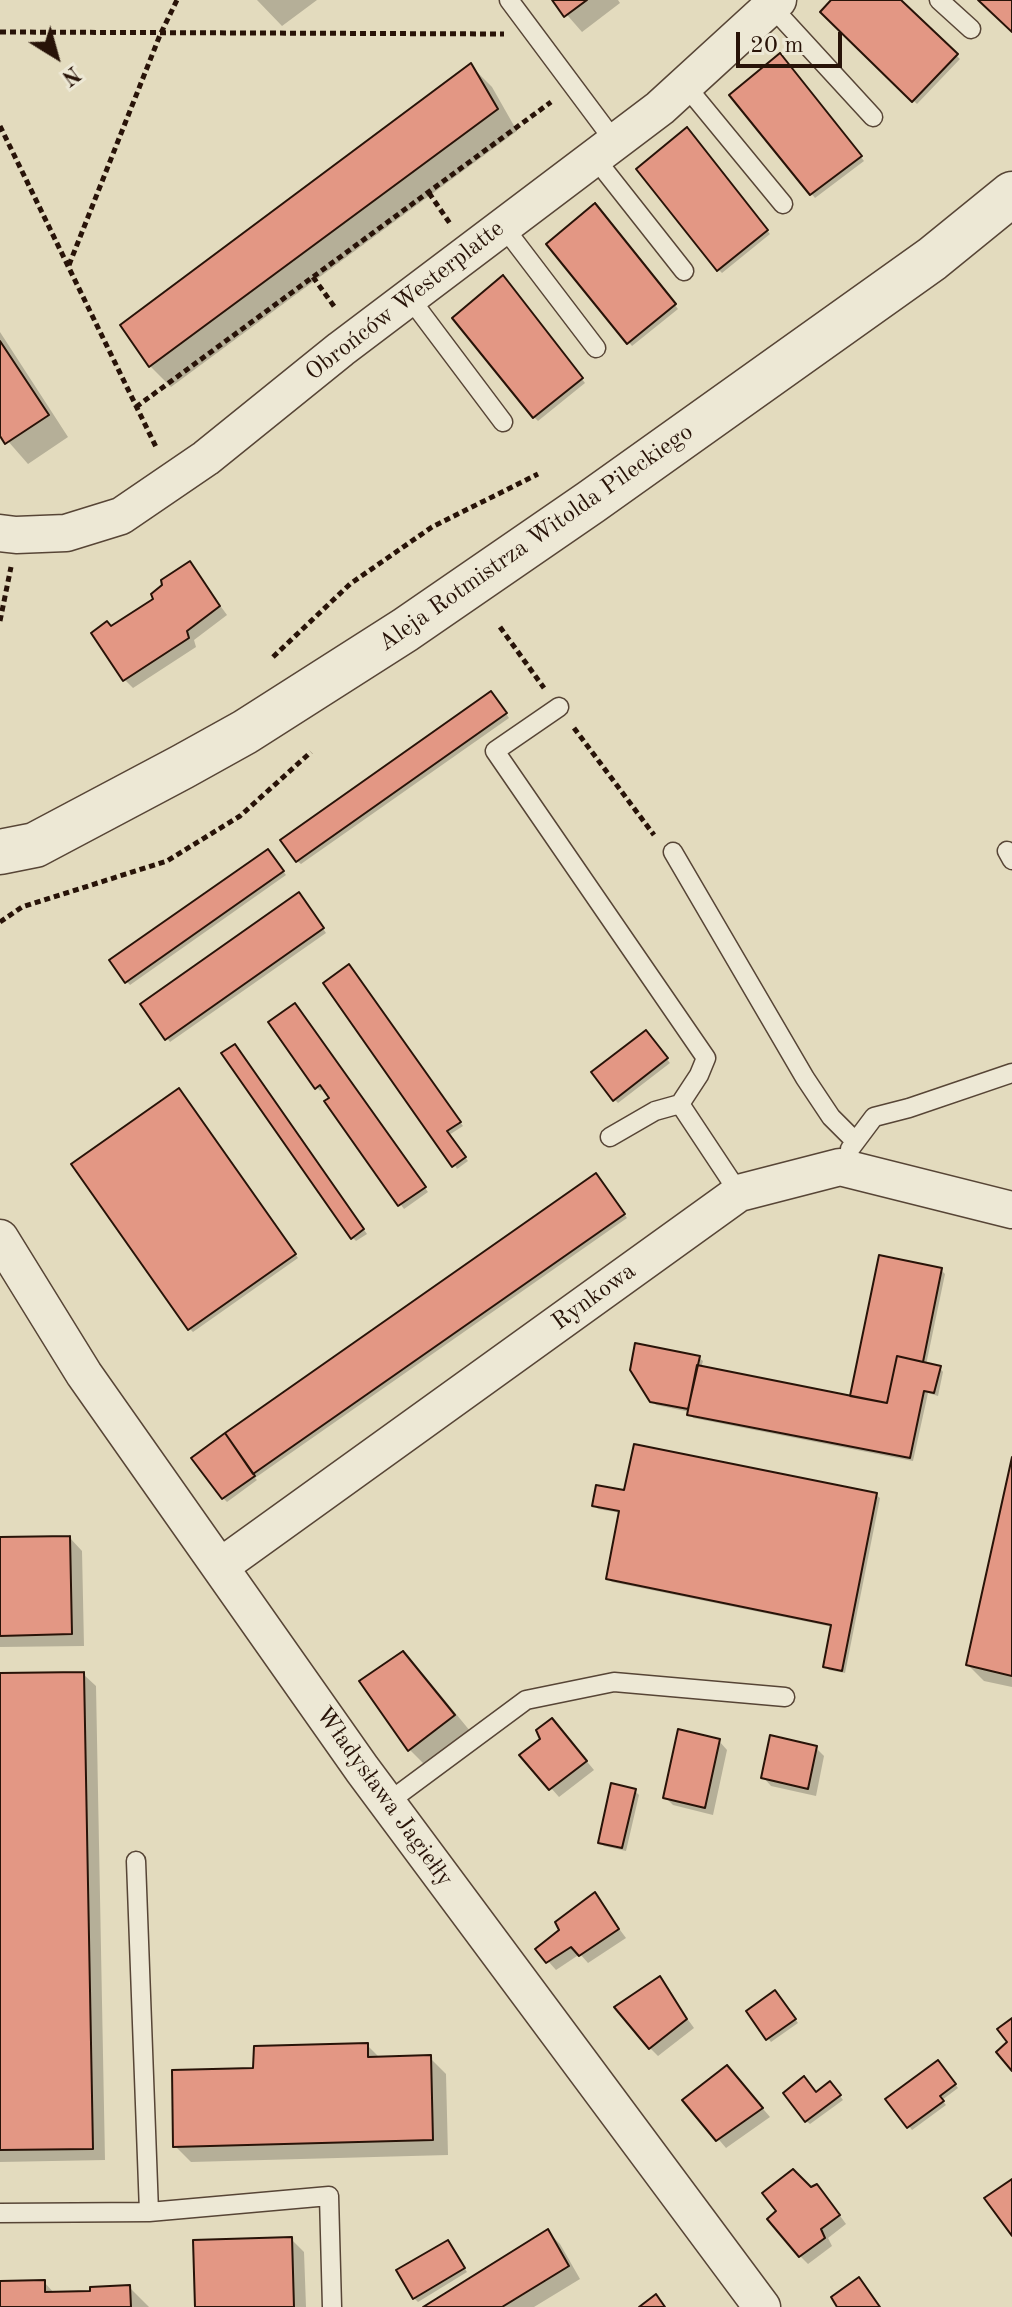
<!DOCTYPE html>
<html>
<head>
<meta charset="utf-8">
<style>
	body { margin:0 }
	#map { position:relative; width:1012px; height:2307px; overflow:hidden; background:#e3dbbe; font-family:"Old Standard TT",serif }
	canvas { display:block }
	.north { position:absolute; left:16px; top:16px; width:80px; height:80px; -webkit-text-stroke:6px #ede8d5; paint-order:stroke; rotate:143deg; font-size:22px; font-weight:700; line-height:32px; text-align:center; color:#281308 }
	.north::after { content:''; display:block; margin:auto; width:28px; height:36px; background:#281308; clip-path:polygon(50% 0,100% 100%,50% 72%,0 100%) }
	.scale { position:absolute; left:736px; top:32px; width:106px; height:36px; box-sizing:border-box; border:4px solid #281308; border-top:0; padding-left:10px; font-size:24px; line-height:28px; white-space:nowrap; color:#281308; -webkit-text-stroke:6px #ede8d5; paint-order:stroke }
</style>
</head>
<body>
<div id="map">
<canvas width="1012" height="2307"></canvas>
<div class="north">N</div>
<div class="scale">20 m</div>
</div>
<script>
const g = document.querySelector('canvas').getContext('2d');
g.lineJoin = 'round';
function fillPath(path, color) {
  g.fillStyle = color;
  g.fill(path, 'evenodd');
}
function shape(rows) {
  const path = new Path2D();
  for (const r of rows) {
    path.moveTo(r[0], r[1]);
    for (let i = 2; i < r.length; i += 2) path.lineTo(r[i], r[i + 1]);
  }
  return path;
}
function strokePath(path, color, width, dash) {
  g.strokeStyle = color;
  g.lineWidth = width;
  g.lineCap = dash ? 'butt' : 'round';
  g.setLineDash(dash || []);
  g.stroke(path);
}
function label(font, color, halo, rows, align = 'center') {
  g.font = font + ' "Old Standard TT",serif';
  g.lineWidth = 7;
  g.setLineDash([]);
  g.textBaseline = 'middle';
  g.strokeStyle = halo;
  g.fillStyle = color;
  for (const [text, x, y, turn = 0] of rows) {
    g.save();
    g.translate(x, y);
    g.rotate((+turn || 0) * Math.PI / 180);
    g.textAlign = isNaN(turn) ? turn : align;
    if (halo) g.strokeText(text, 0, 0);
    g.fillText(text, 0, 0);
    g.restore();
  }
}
const shadow = shape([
	[257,0,317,0,282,26],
	[554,0,618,0,620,3,582,32],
	[834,0,899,0,960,59,917,104,823,12],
	[783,59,864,161,815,198,732,95],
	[471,66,492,87,517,131,171,387,150,366,123,325],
	[690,134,770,234,722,273,718,269],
	[598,210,678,309,632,346,549,244],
	[506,281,585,383,538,421,534,417],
	[0,332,68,437,28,464,0,432],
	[189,563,227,615,194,640,196,647,133,688,125,680,156,599],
	[495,697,509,718,301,864,297,861],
	[271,855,286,875,130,985,126,981],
	[302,898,326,933,170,1042,167,1038],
	[353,970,463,1126,449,1135,468,1161,457,1169],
	[299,1009,428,1192,404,1209,327,1102,332,1099,324,1088,320,1091,317,1087],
	[649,1037,670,1063,618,1103,614,1099],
	[238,1050,367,1234,356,1241,352,1237],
	[182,1094,298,1258,193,1332,190,1329],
	[599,1179,627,1218,255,1478,257,1480,227,1502,223,1498],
	[941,1270,945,1274,926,1365,940,1368,943,1372,938,1396,928,1393,913,1461,693,1418,690,1412,656,1405,652,1401,699,1358,703,1361,701,1368,852,1398],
	[1012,1466,1012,1687,984,1681,968,1665],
	[625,1492,876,1495,880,1498,845,1673,829,1670,825,1666,833,1627,612,1582,609,1579,621,1513,598,1509,594,1505],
	[70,1538,82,1551,84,1646,0,1647,0,1539],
	[403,1653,424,1675,475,1737,431,1771,410,1750,362,1681],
	[83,1674,96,1686,105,2160,0,2162,0,1675],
	[560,1729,594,1770,559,1797,522,1755],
	[719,1741,727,1750,713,1815,673,1805,665,1797],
	[816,1748,824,1756,816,1796,771,1786,763,1777],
	[635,1791,639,1795,626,1851,604,1846,600,1842],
	[594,1895,626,1938,588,1963,580,1954,556,1970,548,1961,562,1931],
	[659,1979,694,2028,658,2056,650,2048],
	[779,1996,798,2023,771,2042,768,2038],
	[367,2045,380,2058,430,2058,446,2074,448,2155,191,2162,175,2146,255,2070],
	[941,2066,958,2088,942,2100,946,2105,912,2130,888,2100],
	[735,2076,770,2117,726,2148,685,2100],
	[833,2087,843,2100,810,2124,806,2121,816,2094],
	[811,2190,825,2195,846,2224,828,2238,832,2246,808,2264,800,2256],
	[548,2232,560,2244,580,2279,534,2307,425,2307],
	[291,2239,304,2252,306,2307,197,2307],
	[451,2246,467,2272,418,2302,414,2298],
	[44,2282,55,2294,92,2293,129,2287,149,2307,0,2307,0,2283]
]);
const building = shape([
	[552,0,587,0,564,17,552,0],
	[831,0,901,0,958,54,912,102,820,12,831,0],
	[978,0,1012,0,1012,32,978,0],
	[780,53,862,156,810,195,729,95,780,53],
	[471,63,498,109,149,367,120,325,471,63],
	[687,127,768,230,717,271,636,169,687,127],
	[595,203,676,304,627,344,546,244,595,203],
	[503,275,583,378,533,418,452,318,503,275],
	[0,341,49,415,5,444,0,436,0,341],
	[190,561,220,606,187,631,189,638,123,681,91,633,107,621,111,626,153,599,151,594,162,585,161,580,190,561],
	[491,691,507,713,296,862,280,840,491,691],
	[268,849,284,871,125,983,109,960,268,849],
	[299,892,324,928,165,1040,140,1004,299,892],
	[349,964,461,1122,447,1131,466,1157,452,1167,323,983,349,964],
	[295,1003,426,1187,398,1206,324,1101,329,1098,320,1085,315,1089,268,1022,295,1003],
	[646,1030,668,1058,613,1101,591,1072,646,1030],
	[235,1044,364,1229,351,1239,221,1053,235,1044],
	[179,1088,296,1254,188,1330,71,1164,179,1088],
	[596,1173,625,1214,253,1474,225,1433,596,1173],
	[879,1255,942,1268,923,1362,897,1356,887,1403,850,1396,879,1255],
	[635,1343,700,1356,688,1409,650,1402,630,1370,635,1343],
	[897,1356,941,1366,934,1393,924,1391,910,1458,687,1415,697,1365,887,1403,897,1356],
	[225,1433,255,1476,222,1499,191,1458,225,1433],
	[634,1444,877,1493,842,1671,823,1667,831,1625,606,1579,619,1511,592,1506,596,1485,624,1490,634,1444],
	[1012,1457,1012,1676,966,1665,1012,1457],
	[70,1536,72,1634,0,1636,0,1537,70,1536],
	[403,1651,455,1715,408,1751,359,1681,403,1651],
	[84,1672,93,2149,0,2150,0,1673,84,1672],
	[552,1718,587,1761,549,1790,519,1755,540,1739,536,1730,552,1718],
	[678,1729,720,1739,705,1808,663,1798,678,1729],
	[770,1735,817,1746,808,1789,761,1778,770,1735],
	[611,1783,636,1789,622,1848,598,1843,611,1783],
	[595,1892,619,1929,579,1956,571,1947,546,1963,535,1949,559,1930,555,1922,595,1892],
	[660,1976,687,2019,649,2049,614,2007,660,1976],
	[775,1990,796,2019,766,2040,746,2011,775,1990],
	[1012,2018,1012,2071,996,2052,1007,2042,997,2029,1012,2018],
	[368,2043,368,2057,431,2055,433,2140,173,2147,172,2070,253,2068,254,2046,368,2043],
	[938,2060,956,2084,940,2096,944,2101,907,2128,885,2099,938,2060],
	[727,2065,763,2108,716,2141,682,2100,727,2065],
	[804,2076,816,2092,830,2081,841,2095,805,2122,783,2093,804,2076],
	[793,2169,811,2187,817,2184,840,2215,821,2229,825,2238,799,2257,767,2219,776,2211,762,2193,793,2169],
	[1012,2179,1012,2236,984,2198,1012,2179],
	[548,2229,569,2266,502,2307,423,2307,548,2229],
	[292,2237,294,2307,195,2307,193,2240,292,2237],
	[448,2240,465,2268,413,2299,396,2270,448,2240],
	[859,2277,880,2307,837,2307,831,2297,859,2277],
	[45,2280,45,2292,90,2291,90,2287,130,2285,131,2307,0,2307,0,2281,45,2280],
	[656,2294,665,2307,639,2307,656,2294]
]);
const path = shape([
	[0,32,504,34],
	[0,126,157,449],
	[429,193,451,225],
	[69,265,160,35,177,0],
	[313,277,336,309],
	[136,407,551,102],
	[0,621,11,567],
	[500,627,544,688],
	[273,657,350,584,432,527,538,474],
	[574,728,654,835],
	[0,922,22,907,167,861,240,816,311,752]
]);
const service = shape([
	[509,0,615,142],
	[939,0,971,29],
	[771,6,873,117],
	[685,85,783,204],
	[594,157,684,271],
	[503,226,596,348],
	[409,297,503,422],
	[559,707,495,751,706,1058,699,1075,680,1104,739,1193],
	[1007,851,1012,860],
	[673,852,805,1078,831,1117,854,1140],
	[610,1137,655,1111,680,1104],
	[850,1149,874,1117,909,1108,1012,1073],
	[387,1803,526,1700,614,1682,785,1697],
	[149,2212,329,2196,332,2307],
	[0,2213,149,2212,136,1861]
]);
const minor = shape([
	[0,533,16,535,66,533,121,516,206,458,341,349,660,108,778,0],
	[0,1238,84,1374,362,1769,762,2307],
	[221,1566,739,1193,840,1167,1012,1210]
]);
const tertiary = shape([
	[0,852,35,845,182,767,245,732,405,630,591,502,932,259,1012,194]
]);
const streetNames = [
	["Obrońców Westerplatte",405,301,-38],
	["Aleja Rotmistrza Witolda Pileckiego",536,538,-35],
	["Rynkowa",594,1297,-36],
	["Władysława Jagiełły",384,1797,54]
];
fillPath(shadow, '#0003');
fillPath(building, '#e39784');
strokePath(building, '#281308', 2);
strokePath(service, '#574536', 21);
strokePath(minor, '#574536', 39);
strokePath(tertiary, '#574536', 47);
strokePath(path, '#281308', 5, [6, 4]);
strokePath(service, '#ede8d5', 18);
strokePath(minor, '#ede8d5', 36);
strokePath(tertiary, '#ede8d5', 44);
label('24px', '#281308', '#ede8d5', streetNames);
</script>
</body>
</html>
